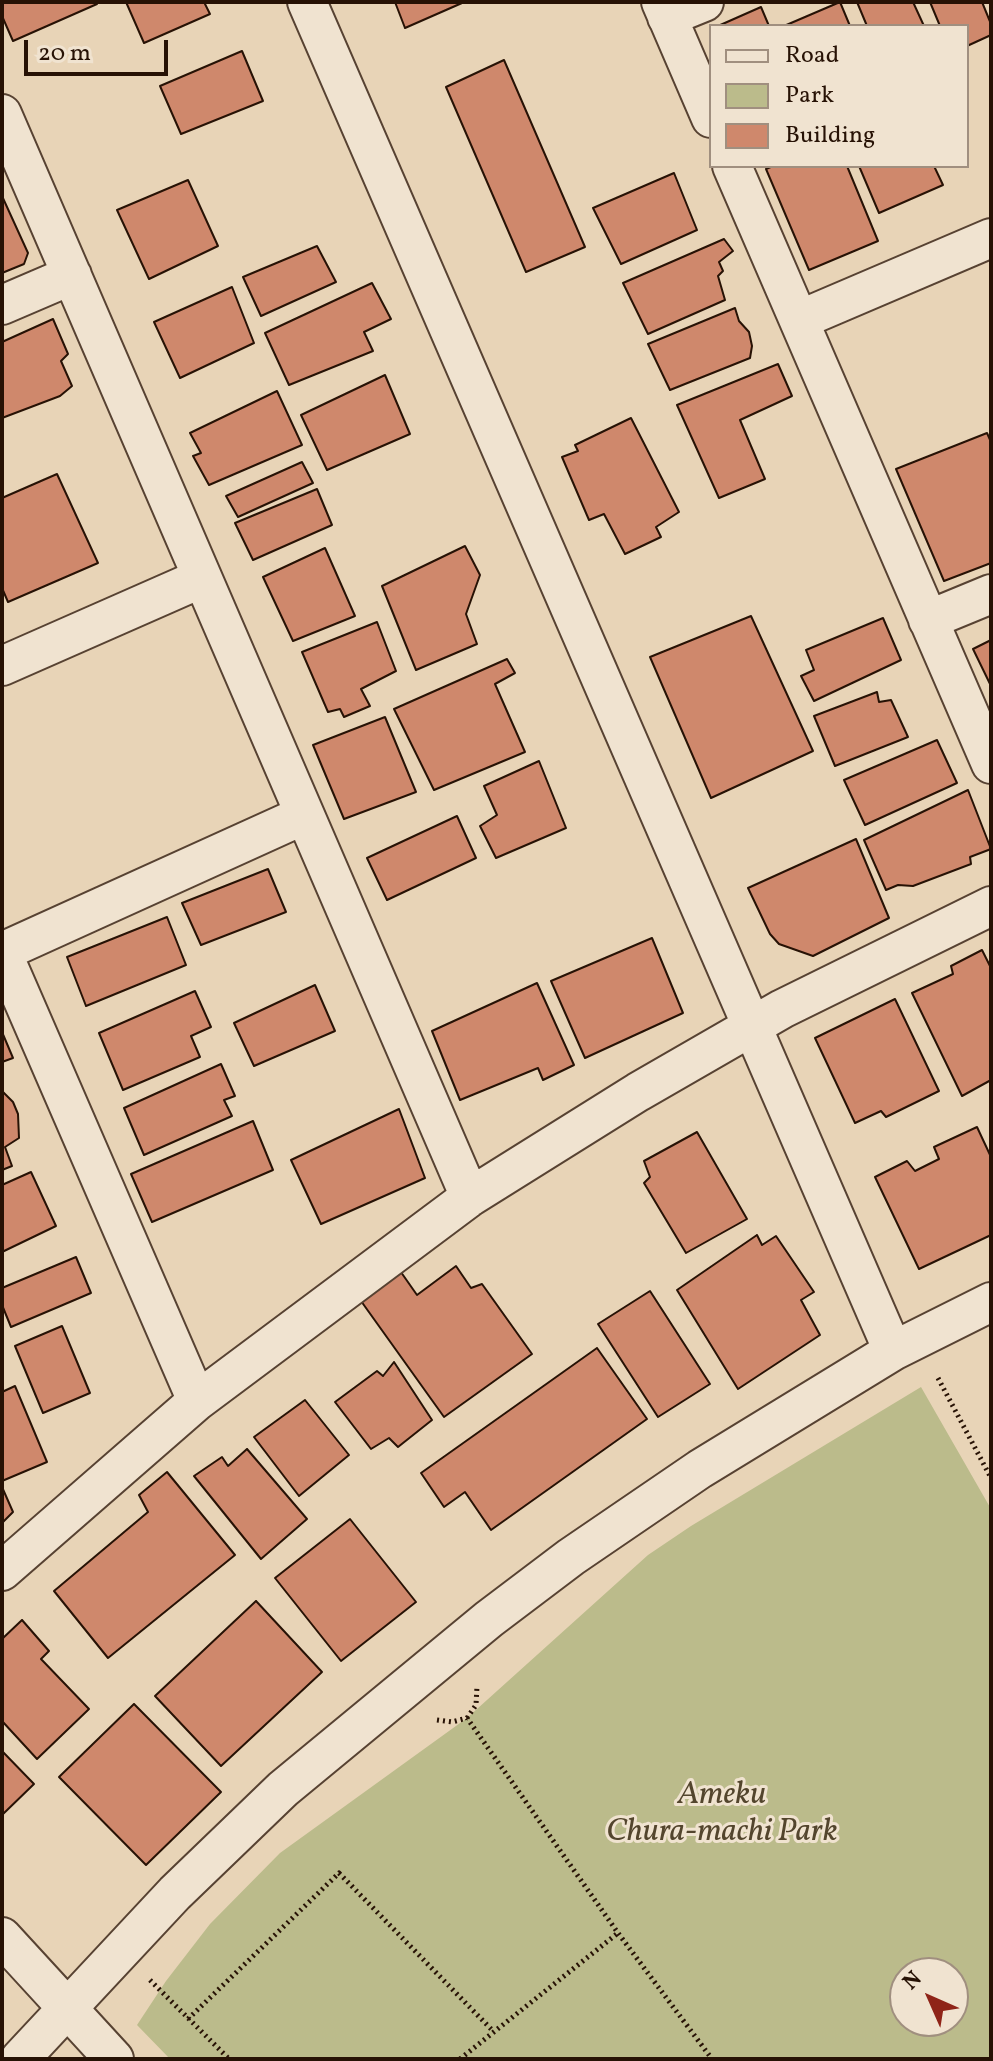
<!DOCTYPE html>
<html>
<head>
<meta charset="utf-8">
<style>
	body { margin:0 }
	#map { position:relative; width:993px; height:2061px; overflow:hidden; background:#e8d4b7; font-family:Vollkorn,serif }
	canvas { display:block }
	.frame { position:absolute; inset:0; border:4px solid #271205; pointer-events:none }
	.legend { position:absolute; left:709px; top:24px; width:260px; height:144px; box-sizing:border-box; background:#f0e3d0; border:2px solid #a08f7f; margin:0; padding:10px 14px; list-style:none; font-size:24px; color:#271205 }
	.legend li { display:flex; align-items:center; gap:16px; height:40px }
	.legend b { width:40px; border:2px solid #a08f7f }
	.north { position:absolute; left:889px; top:1957px; width:80px; height:80px; box-sizing:border-box; background:#f0e3d0; border:2px solid #a08f7f; border-radius:50%; rotate:315deg; font-size:22px; font-weight:700; line-height:32px; text-align:center; color:#271205 }
	.north::after { content:''; display:block; margin:auto; width:28px; height:36px; background:#8f2418; clip-path:polygon(50% 0,100% 100%,50% 72%,0 100%) }
	.scale { position:absolute; left:24px; top:40px; width:144px; height:36px; box-sizing:border-box; border:4px solid #271205; border-top:0; padding-left:10px; font-size:24px; line-height:28px; white-space:nowrap; color:#271205; -webkit-text-stroke:6px #f0e3d0; paint-order:stroke }
</style>
</head>
<body>
<div id="map">
<canvas width="993" height="2061"></canvas>
<div class="frame"></div>
<ul class="legend">
<li><b style="height:10px;background:#f0e3d0"></b>Road</li>
<li><b style="height:22px;background:#bbbb8b"></b>Park</li>
<li><b style="height:22px;background:#cf886c"></b>Building</li>
</ul>
<div class="north">N</div>
<div class="scale">20 m</div>
</div>
<script>
const g = document.querySelector('canvas').getContext('2d');
g.lineJoin = 'round';
function fillPath(path, color) {
  g.fillStyle = color;
  g.fill(path, 'evenodd');
}
function shape(rows) {
  const path = new Path2D();
  for (const r of rows) {
    path.moveTo(r[0], r[1]);
    for (let i = 2; i < r.length; i += 2) path.lineTo(r[i], r[i + 1]);
  }
  return path;
}
function strokePath(path, color, width, dash) {
  g.strokeStyle = color;
  g.lineWidth = width;
  g.lineCap = dash ? 'butt' : 'round';
  g.setLineDash(dash || []);
  g.stroke(path);
}
function label(font, color, halo, rows, align = 'center') {
  g.font = font + ' Vollkorn,serif';
  g.lineWidth = 6;
  g.setLineDash([]);
  g.textBaseline = 'middle';
  g.strokeStyle = halo;
  g.fillStyle = color;
  for (const [text, x, y, turn = 0] of rows) {
    g.save();
    g.translate(x, y);
    g.rotate((+turn || 0) * Math.PI / 180);
    g.textAlign = isNaN(turn) ? turn : align;
    if (halo) g.strokeText(text, 0, 0);
    g.fillText(text, 0, 0);
    g.restore();
  }
}
const green = shape([
	[921,1387,991,1509,991,2059,170,2059,137,2025,166,1981,210,1924,280,1853,467,1718,648,1555,691,1526],
	[905,1973,953,1973,953,2021,905,2021]
]);
const building = shape([
	[2,2,97,2,97,4,13,41,2,16,2,2],
	[126,2,204,2,210,14,144,43,126,2],
	[395,2,461,2,462,3,405,28,395,2],
	[840,2,850,26,784,26,840,2],
	[857,2,913,2,924,26,867,26,857,2],
	[930,2,982,2,991,24,991,35,967,46,967,26,940,26,930,2],
	[761,7,769,26,718,26,761,7],
	[242,51,263,101,181,134,160,86,242,51],
	[504,60,585,247,526,272,446,87,504,60],
	[773,166,847,166,878,241,809,270,766,169,773,166],
	[859,166,934,166,943,185,879,213,859,166],
	[674,173,697,230,621,264,593,208,674,173],
	[188,180,218,246,149,279,117,210,188,180],
	[2,196,28,253,24,264,2,273,2,196],
	[724,239,733,251,719,262,723,271,718,276,725,300,648,334,623,283,724,239],
	[317,246,336,282,261,316,243,277,317,246],
	[372,283,391,319,364,332,373,351,289,385,265,333,372,283],
	[232,287,254,343,180,378,154,322,232,287],
	[735,308,739,321,749,332,752,346,750,358,670,390,648,344,735,308],
	[53,319,68,354,61,361,72,386,60,396,2,418,2,342,53,319],
	[778,364,792,396,740,420,765,479,719,498,677,405,778,364],
	[385,375,410,434,327,470,301,415,385,375],
	[277,391,302,445,209,485,193,456,201,453,190,433,277,391],
	[631,418,679,512,656,527,661,537,625,554,604,514,589,520,562,457,578,451,575,445,631,418],
	[987,433,991,442,991,563,944,581,896,469,987,433],
	[302,462,313,483,238,517,226,496,302,462],
	[57,474,98,563,8,602,2,588,2,498,57,474],
	[317,489,332,525,253,560,235,523,317,489],
	[465,546,480,575,466,614,477,644,416,670,382,586,465,546],
	[325,548,355,616,293,641,263,577,325,548],
	[751,616,813,751,711,798,650,657,751,616],
	[883,618,901,660,814,701,801,676,814,670,806,650,883,618],
	[377,622,396,671,361,689,370,706,344,717,340,709,328,712,302,652,377,622],
	[991,640,991,686,973,649,991,640],
	[507,659,515,673,495,684,525,752,434,790,394,709,507,659],
	[877,692,879,702,891,700,908,737,835,766,814,716,877,692],
	[385,717,416,792,344,819,313,745,385,717],
	[937,740,957,783,865,825,844,780,937,740],
	[539,761,566,828,496,858,480,826,497,815,484,786,539,761],
	[968,790,991,849,970,857,971,864,913,886,898,885,886,890,864,840,968,790],
	[457,816,476,858,387,900,367,858,457,816],
	[856,839,889,918,813,956,779,944,770,934,748,888,856,839],
	[268,869,286,912,201,945,182,903,268,869],
	[167,917,186,965,86,1006,67,957,167,917],
	[652,938,683,1013,585,1058,551,981,652,938],
	[982,950,991,968,991,1080,962,1096,912,993,953,974,951,966,982,950],
	[537,983,574,1065,543,1080,538,1068,460,1100,432,1031,537,983],
	[315,985,335,1031,254,1066,234,1023,315,985],
	[195,991,211,1027,191,1036,200,1057,123,1090,99,1033,195,991],
	[895,999,939,1091,886,1117,881,1111,855,1123,815,1038,895,999],
	[2,1032,13,1058,2,1062,2,1032],
	[221,1064,235,1096,224,1100,232,1116,144,1155,124,1108,221,1064],
	[2,1091,13,1102,18,1114,19,1138,5,1147,12,1166,2,1170,2,1091],
	[399,1109,425,1178,321,1224,291,1160,399,1109],
	[253,1121,273,1170,152,1222,131,1174,253,1121],
	[977,1127,991,1157,991,1235,919,1269,875,1177,907,1161,915,1171,939,1159,934,1147,977,1127],
	[697,1132,747,1219,686,1253,644,1183,650,1177,644,1161,697,1132],
	[31,1172,56,1226,2,1252,2,1185,31,1172],
	[757,1235,762,1245,776,1236,814,1292,801,1300,820,1335,738,1389,677,1290,757,1235],
	[76,1257,91,1293,11,1327,2,1305,2,1288,76,1257],
	[396,1265,417,1295,456,1266,471,1288,482,1284,532,1354,444,1417,356,1294,396,1265],
	[650,1291,710,1384,658,1417,598,1324,650,1291],
	[62,1326,90,1393,43,1413,15,1346,62,1326],
	[597,1348,647,1419,491,1530,465,1492,444,1507,421,1473,597,1348],
	[394,1362,432,1420,398,1447,389,1438,371,1449,335,1402,377,1371,383,1376,394,1362],
	[15,1386,47,1462,2,1481,2,1392,15,1386],
	[305,1400,349,1455,299,1496,254,1437,305,1400],
	[247,1449,307,1519,261,1559,194,1476,222,1457,228,1466,247,1449],
	[167,1472,235,1555,108,1658,54,1591,148,1512,139,1495,167,1472],
	[2,1487,13,1512,2,1523,2,1487],
	[350,1519,416,1602,341,1661,275,1578,350,1519],
	[256,1601,322,1672,221,1766,155,1696,256,1601],
	[22,1620,49,1651,41,1659,89,1709,37,1759,2,1721,2,1639,22,1620],
	[134,1704,221,1792,146,1865,59,1777,134,1704],
	[2,1751,34,1784,2,1815,2,1751]
]);
const path = shape([
	[938,1378,991,1478],
	[467,1718,476,1705,477,1686],
	[437,1720,452,1722,467,1718,618,1933,712,2059],
	[150,1980,229,2059],
	[188,2019,339,1873,493,2031],
	[460,2059,618,1933]
]);
const street = shape([
	[307,2,893,1351],
	[661,2,711,118],
	[667,17,704,2],
	[2,114,470,1197],
	[732,166,991,764],
	[2,305,72,275],
	[799,320,991,238],
	[928,620,991,594],
	[2,666,202,578],
	[2,952,197,1401],
	[2,952,304,815],
	[2,1571,197,1401,470,1197,638,1092,782,1009,991,906],
	[2,1937,114,2059],
	[20,2059,175,1893,283,1789,489,1619,571,1557,700,1469,893,1351,991,1302]
]);
const parkNames = [
	["Ameku",722,1797],
	["Chura-machi Park",722,1834]
];
fillPath(green, '#bbbb8b');
fillPath(building, '#cf886c');
strokePath(building, '#271205', 2);
strokePath(street, '#574232', 42);
strokePath(path, '#271205', 5, [2, 4]);
strokePath(street, '#f0e3d0', 38);
label('italic 32px', '#53452d', '#f0e3d0', parkNames);
</script>
</body>
</html>
